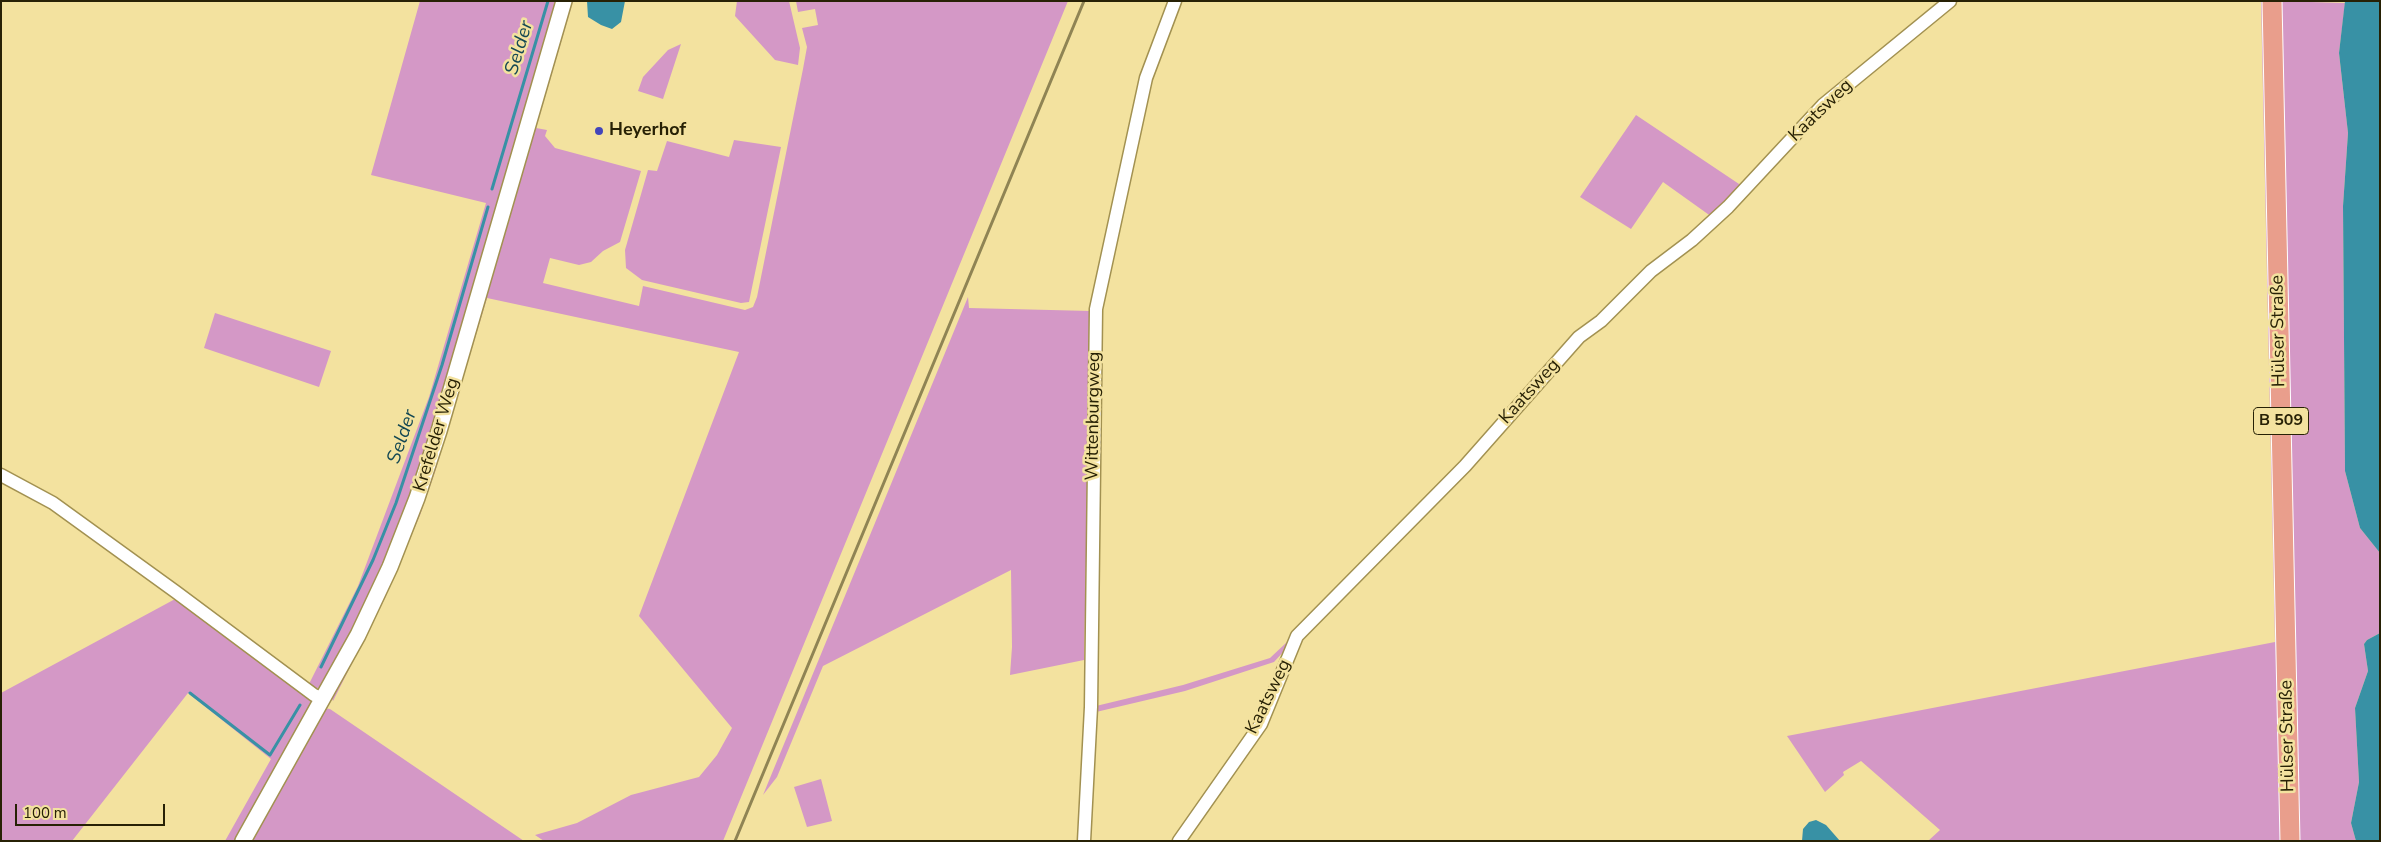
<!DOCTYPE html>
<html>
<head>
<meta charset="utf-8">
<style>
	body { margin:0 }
	#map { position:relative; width:2381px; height:842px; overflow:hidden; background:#f3e29f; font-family:"Nunito Sans",sans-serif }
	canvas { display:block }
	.frame { position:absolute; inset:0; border:2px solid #272105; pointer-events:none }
	.scale { position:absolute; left:15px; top:804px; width:150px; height:22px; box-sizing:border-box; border:2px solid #272105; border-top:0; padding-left:6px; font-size:15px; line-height:18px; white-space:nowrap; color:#272105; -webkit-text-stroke:4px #f3e29f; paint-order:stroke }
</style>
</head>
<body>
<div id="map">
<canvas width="2381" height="842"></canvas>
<div class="frame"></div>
<div class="scale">100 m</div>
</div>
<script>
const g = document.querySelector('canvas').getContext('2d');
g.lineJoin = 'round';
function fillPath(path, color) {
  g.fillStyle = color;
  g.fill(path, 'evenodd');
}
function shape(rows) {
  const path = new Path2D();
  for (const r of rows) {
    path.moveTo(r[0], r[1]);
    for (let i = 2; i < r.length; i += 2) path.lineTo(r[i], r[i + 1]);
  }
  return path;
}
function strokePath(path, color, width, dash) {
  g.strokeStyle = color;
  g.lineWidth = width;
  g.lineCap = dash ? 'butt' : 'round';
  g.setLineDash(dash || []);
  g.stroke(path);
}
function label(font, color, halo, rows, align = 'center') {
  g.font = font + ' "Nunito Sans",sans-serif';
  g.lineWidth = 5;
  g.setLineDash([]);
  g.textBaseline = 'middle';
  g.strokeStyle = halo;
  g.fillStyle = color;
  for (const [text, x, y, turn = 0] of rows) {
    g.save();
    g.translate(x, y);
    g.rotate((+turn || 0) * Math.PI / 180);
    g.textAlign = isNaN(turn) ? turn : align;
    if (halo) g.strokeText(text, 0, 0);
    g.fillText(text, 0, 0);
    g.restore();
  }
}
const green = shape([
	[420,1,558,1,426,457,379,580,323,686,315,689,309,684,358,586,429,397,486,203,371,175],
	[570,1,573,1,536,128,547,130,545,136,555,148,641,171,620,242,603,251,591,262,579,265,550,258,543,283,639,306,643,286,745,310,753,307,757,297,803,69,807,47,802,28,818,25,815,9,798,12,796,1,1068,1,723,841,544,841,535,835,577,823,631,795,699,777,717,755,732,728,639,616,739,352,487,298,435,472,420,515,385,598,333,701,331,696,383,596],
	[737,1,789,1,800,48,798,65,775,60,735,16],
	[2261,1,2267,1,2286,841,1928,841,1940,830,1861,761,1843,772,1844,775,1825,792,1787,736,2275,642],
	[2277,1,2345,3,2339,53,2348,133,2343,206,2345,471,2360,528,2380,553,2380,633,2367,640,2364,644,2368,671,2355,708,2359,782,2351,823,2356,841,2295,841],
	[681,44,663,99,638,91,643,77,668,50],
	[1636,115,1742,186,1712,217,1663,182,1631,229,1580,197],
	[734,140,781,147,749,302,741,303,642,280,626,268,625,250,648,170,657,171,667,141,729,157],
	[968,297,969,308,1091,311,1084,660,1010,675,1012,647,1011,570,823,666,777,777,763,795],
	[215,313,331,351,319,387,204,348],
	[177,598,312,702,238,841,225,841,271,759,188,693,72,841,1,841,1,693],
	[1287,642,1285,650,1274,662,1185,691,1096,712,1096,706,1183,685,1270,658],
	[324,708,330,709,524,841,249,841],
	[821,779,832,821,807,827,794,787]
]);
const water = shape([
	[587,1,625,1,621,22,612,29,601,25,588,17],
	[2345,1,2380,1,2380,553,2360,528,2345,471,2343,206,2348,133,2339,53],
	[2380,633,2380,841,2356,841,2351,823,2359,782,2355,708,2368,671,2364,644,2367,640],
	[1816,820,1826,825,1840,841,1802,841,1803,829,1809,822]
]);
const stream = shape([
	[492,189,548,1],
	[321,667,373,560,396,503,442,365,488,207],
	[190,693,270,755,300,705]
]);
const minor = shape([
	[1,475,53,503,176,592,314,695,323,699],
	[1084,841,1091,707,1096,309,1146,78,1175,1],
	[1179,841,1261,724,1297,636,1465,466,1579,337,1601,321,1651,271,1692,240,1728,207,1823,105,1950,1]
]);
const tertiary = shape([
	[243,841,358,635,390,567,417,498,439,431,564,1]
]);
const primary = shape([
	[2272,1,2290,841]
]);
const rail = shape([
	[735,841,1084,1]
]);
const markers = [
	[599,131,5,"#4245ba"]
];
const shields = [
	[2281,421,55]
];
const shieldNames = [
	["B 509",2281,421]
];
const streetNames = [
	["Kaatsweg",1821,111,-44],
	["Hülser Straße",2279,331,-91],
	["Kaatsweg",1530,392,-48],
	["Wittenburgweg",1094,416,-89],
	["Krefelder Weg",437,435,-73],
	["Kaatsweg",1269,697,-64],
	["Hülser Straße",2288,736,-91]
];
const poiNames = [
	["Heyerhof",609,131]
];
const waterNames = [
	["Selder",520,48,-73],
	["Selder",403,437,-71]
];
fillPath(green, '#d498c6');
fillPath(water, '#3891a5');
strokePath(stream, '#3891a5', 3);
strokePath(minor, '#a29151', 15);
strokePath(tertiary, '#a29151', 18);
strokePath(primary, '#fff', 21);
strokePath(minor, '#fff', 12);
strokePath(tertiary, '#fff', 15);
strokePath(primary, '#e99e8c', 19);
strokePath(rail, '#8f8454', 3);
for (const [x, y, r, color] of markers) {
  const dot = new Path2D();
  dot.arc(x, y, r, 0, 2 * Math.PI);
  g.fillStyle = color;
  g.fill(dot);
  strokePath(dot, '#f3e29f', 2);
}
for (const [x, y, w] of shields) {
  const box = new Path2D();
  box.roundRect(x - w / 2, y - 13.5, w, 27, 4);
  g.fillStyle = '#f3e29f';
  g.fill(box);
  strokePath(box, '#272105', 1);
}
label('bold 16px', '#272105', null, shieldNames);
label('18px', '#272105', '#f3e29f', streetNames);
label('bold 18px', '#272105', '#f3e29f', poiNames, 'left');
label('italic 19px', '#144853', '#f3e29f', waterNames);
</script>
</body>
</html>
